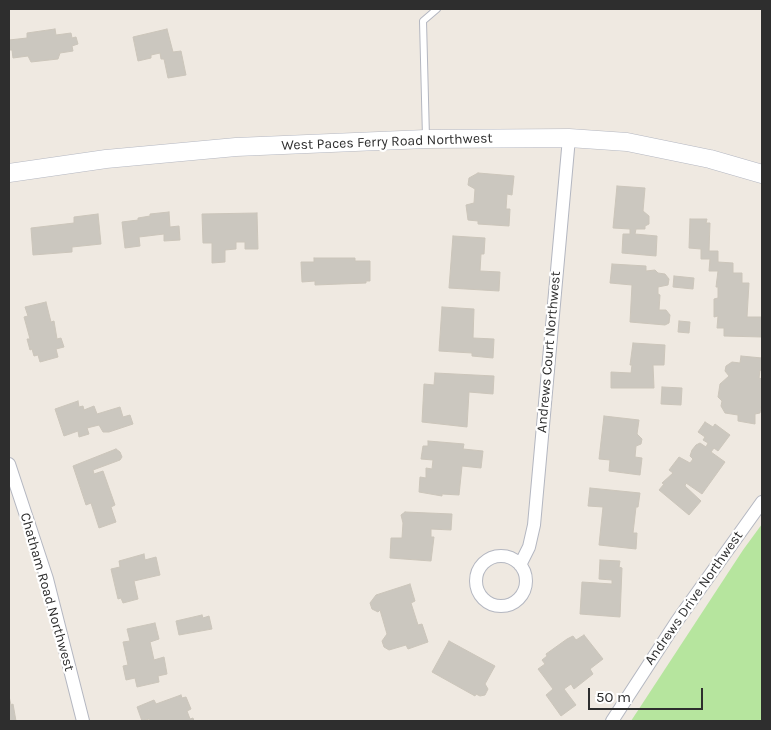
<!DOCTYPE html>
<html>
<head>
<meta charset="utf-8">
<style>
	body { margin:0 }
	#map { position:relative; width:771px; height:730px; overflow:hidden; background:#efe9e1; font-family:Karla,sans-serif }
	canvas { display:block }
	.frame { position:absolute; inset:0; border:10px solid #2e2e2e; pointer-events:none }
	.scale { position:absolute; left:588px; top:688px; width:115px; height:22px; box-sizing:border-box; border:2px solid #2e2e2e; border-top:0; padding-left:6px; font-size:15px; line-height:18px; white-space:nowrap; color:#2e2e2e; -webkit-text-stroke:4px #fff; paint-order:stroke }
</style>
</head>
<body>
<div id="map">
<canvas width="771" height="730"></canvas>
<div class="frame"></div>
<div class="scale">50 m</div>
</div>
<script>
const g = document.querySelector('canvas').getContext('2d');
g.lineJoin = 'round';
function fillPath(path, color) {
  g.fillStyle = color;
  g.fill(path, 'evenodd');
}
function shape(rows) {
  const path = new Path2D();
  for (const r of rows) {
    if (r.length === 3) {
      path.moveTo(r[0] + r[2], r[1]);
      path.arc(r[0], r[1], r[2], 0, 2 * Math.PI);
      continue;
    }
    path.moveTo(r[0], r[1]);
    for (let i = 2; i < r.length; i += 2) path.lineTo(r[i], r[i + 1]);
  }
  return path;
}
function strokePath(path, color, width, dash) {
  g.strokeStyle = color;
  g.lineWidth = width;
  g.lineCap = dash ? 'butt' : 'round';
  g.setLineDash(dash || []);
  g.stroke(path);
}
function label(font, color, halo, rows, align = 'center') {
  g.font = font + ' Karla,sans-serif';
  g.lineWidth = 4.5;
  g.setLineDash([]);
  g.textBaseline = 'middle';
  g.strokeStyle = halo;
  g.fillStyle = color;
  for (const [text, x, y, turn = 0] of rows) {
    g.save();
    g.translate(x, y);
    g.rotate((+turn || 0) * Math.PI / 180);
    g.textAlign = isNaN(turn) ? turn : align;
    if (halo) g.strokeText(text, 0, 0);
    g.fillText(text, 0, 0);
    g.restore();
  }
}
const green = shape([
	[762,524,762,721,631,721,743,550]
]);
const building = shape([
	[55,29,56,35,71,33,72,38,76,37,78,44,72,46,73,51,60,53,58,59,31,62,28,56,13,58,12,50,9,50,9,40,27,38,27,33,55,29],
	[167,29,173,52,181,51,186,75,168,78,164,59,161,59,160,53,151,55,151,58,138,61,133,37,167,29],
	[478,173,514,176,512,195,507,194,506,209,510,209,509,226,478,224,478,221,468,220,466,205,474,203,475,189,468,185,469,178,478,173],
	[617,186,645,188,643,211,649,216,649,224,645,226,645,229,636,229,635,234,657,236,656,256,622,253,623,234,630,234,630,229,613,228,617,186],
	[169,212,170,227,179,226,180,240,164,241,164,234,139,237,140,246,125,248,122,222,138,220,138,218,150,216,150,214,169,212],
	[257,213,258,249,245,249,245,242,236,242,236,249,225,250,225,262,212,263,212,243,203,243,202,214,257,213],
	[98,214,101,244,72,247,72,252,33,255,31,228,74,223,74,217,98,214],
	[690,219,707,219,706,223,710,223,709,251,718,251,718,262,733,263,733,273,742,273,742,283,749,283,747,317,762,317,762,337,724,336,724,328,717,328,718,316,714,317,714,299,718,298,718,287,716,287,718,271,709,271,710,259,701,259,701,249,689,248,690,219],
	[453,236,485,238,484,254,481,254,480,271,500,272,499,291,449,288,453,236],
	[314,258,355,258,355,261,370,261,370,281,366,281,366,283,315,285,315,281,302,282,301,262,314,262,314,258],
	[612,264,646,266,646,271,655,270,658,273,665,274,669,279,668,285,658,287,658,294,660,295,659,310,666,310,670,315,669,323,665,325,630,322,632,285,610,283,612,264],
	[674,276,694,278,693,289,673,287,674,276],
	[46,302,51,322,54,321,57,339,61,338,64,347,56,349,58,357,40,362,38,355,34,356,32,349,30,350,27,339,30,339,24,317,28,316,25,307,46,302],
	[442,307,474,309,473,338,494,339,493,358,472,356,472,353,439,351,442,307],
	[679,321,690,322,689,333,678,332,679,321],
	[633,343,665,345,664,365,653,365,654,388,611,388,611,372,631,373,632,365,630,365,633,343],
	[741,356,762,358,762,371,760,370,759,378,762,379,762,403,760,413,755,414,755,424,738,421,738,415,725,413,721,406,722,401,718,397,720,384,729,376,725,371,726,366,732,362,740,363,741,356],
	[435,373,494,376,493,394,469,392,467,427,422,422,424,384,434,385,435,373],
	[662,387,682,388,681,405,661,404,662,387],
	[78,401,79,407,83,406,84,410,94,406,97,414,120,407,123,417,130,415,133,424,109,432,103,432,99,425,87,428,89,434,79,437,78,431,64,436,55,409,78,401],
	[604,416,639,420,637,434,642,439,641,444,636,446,635,457,642,458,640,475,609,471,610,460,599,459,604,416],
	[705,422,713,427,715,424,730,435,718,451,714,448,711,452,725,462,702,494,686,483,685,486,701,501,689,515,659,490,664,484,662,483,673,473,669,470,679,457,690,463,693,459,690,456,692,450,696,445,700,443,706,447,708,443,703,440,705,437,698,432,705,422],
	[428,441,464,444,463,449,483,451,481,468,462,466,459,495,442,494,442,496,419,492,420,477,426,478,426,468,432,469,433,460,421,459,423,446,428,446,428,441],
	[116,449,120,452,122,457,120,460,93,470,94,474,103,471,115,505,111,507,116,522,99,528,91,503,86,505,73,466,116,449],
	[590,488,640,493,638,507,636,507,633,533,637,533,636,549,599,545,603,507,588,506,590,488],
	[405,512,452,514,451,530,431,529,431,537,434,537,431,561,390,558,391,538,402,538,403,523,401,515,405,512],
	[144,554,145,560,156,557,160,575,134,581,138,599,123,603,121,598,118,599,111,569,120,567,119,561,144,554],
	[600,560,620,561,619,567,622,568,620,617,580,614,582,582,612,584,612,580,599,579,600,560],
	[410,584,415,601,411,603,418,625,422,624,428,642,408,649,406,645,389,650,384,647,382,641,387,634,380,610,378,612,372,609,370,603,376,595,410,584],
	[202,615,203,618,209,616,212,629,179,635,176,621,202,615],
	[155,623,159,639,150,642,154,660,164,657,167,674,158,676,159,682,137,687,135,678,126,680,123,666,128,665,123,642,130,641,127,629,155,623],
	[584,635,603,659,590,669,593,674,574,689,571,684,564,689,576,705,561,716,546,695,553,689,538,669,545,664,542,660,547,656,546,654,567,639,573,636,576,640,584,635],
	[449,641,495,666,485,684,488,689,485,695,480,696,476,694,475,696,432,672,449,641],
	[181,695,182,698,186,697,191,709,187,711,190,719,193,718,194,721,150,721,149,719,142,721,137,707,154,700,156,704,181,695],
	[9,696,11,705,13,704,16,721,9,721,9,696]
]);
const lane = shape([
	[426,138,423,21,437,9]
]);
const street = shape([
	[9,464,47,579,83,721],
	[501,581,25],
	[520,565,529,547,534,525,569,138],
	[612,721,677,621,762,502]
]);
const secondary = shape([
	[9,173,106,159,236,147,426,139,569,138,627,142,710,159,762,174]
]);
const streetNames = [
	["West Paces Ferry Road Northwest",387,142,-2],
	["Andrews Court Northwest",549,352,-85],
	["Chatham Road Northwest",47,592,74],
	["Andrews Drive Northwest",694,598,-55]
];
fillPath(green, '#b6e59e');
fillPath(building, '#cbc7bf');
strokePath(building, '#cbc5ba', 1);
strokePath(lane, '#b4b7c1', 8);
strokePath(street, '#b4b7c1', 14);
strokePath(secondary, '#b4b7c1', 19);
strokePath(lane, '#fff', 6);
strokePath(street, '#fff', 12);
strokePath(secondary, '#fff', 18);
label('14px', '#2e2e2e', '#fff', streetNames);
</script>
</body>
</html>
